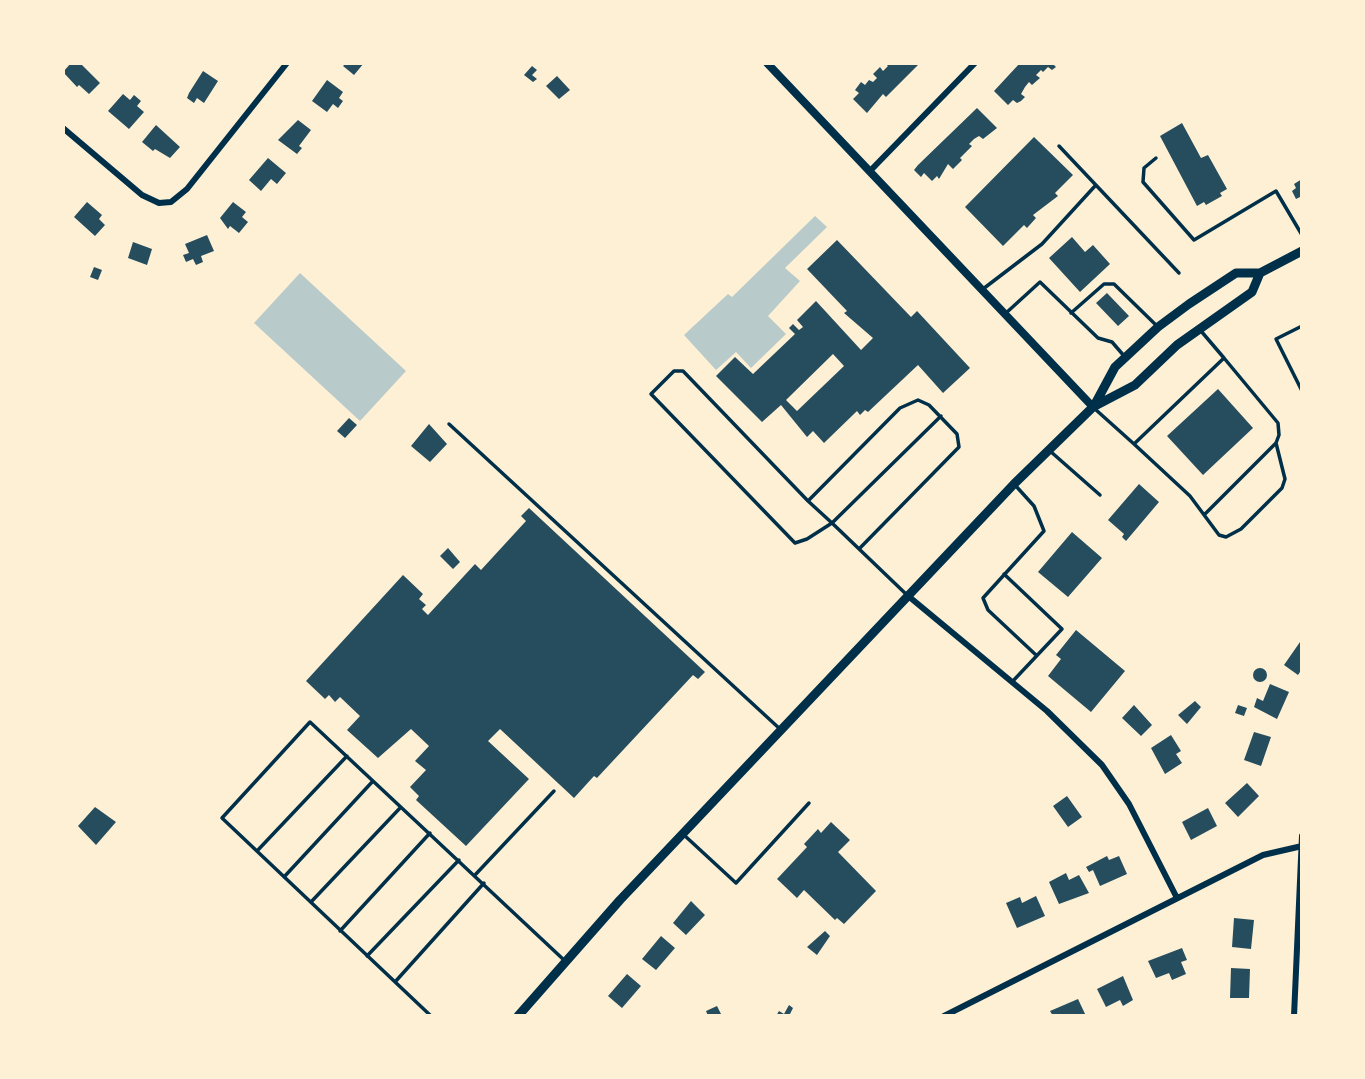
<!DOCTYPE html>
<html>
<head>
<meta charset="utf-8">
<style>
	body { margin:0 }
	#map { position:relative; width:1365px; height:1079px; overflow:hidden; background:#fdf0d5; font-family:Georgia,serif }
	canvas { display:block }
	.frame { position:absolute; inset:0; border:65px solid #fdf0d5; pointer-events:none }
</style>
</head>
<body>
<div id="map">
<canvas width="1365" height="1079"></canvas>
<div class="frame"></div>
</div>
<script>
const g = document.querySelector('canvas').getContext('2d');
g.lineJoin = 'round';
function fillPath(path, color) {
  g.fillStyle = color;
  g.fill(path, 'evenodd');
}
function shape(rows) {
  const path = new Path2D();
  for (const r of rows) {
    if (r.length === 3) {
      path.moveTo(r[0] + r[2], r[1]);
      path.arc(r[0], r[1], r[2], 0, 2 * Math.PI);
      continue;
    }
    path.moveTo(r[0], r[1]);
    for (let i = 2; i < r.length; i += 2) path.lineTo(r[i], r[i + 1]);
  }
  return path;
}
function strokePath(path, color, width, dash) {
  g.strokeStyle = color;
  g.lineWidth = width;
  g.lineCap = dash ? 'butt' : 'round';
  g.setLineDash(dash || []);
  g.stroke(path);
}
const green = shape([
	[815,216,827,227,785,268,800,281,768,316,786,334,751,368,736,352,716,370,684,335,728,294,732,297],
	[300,273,406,371,360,421,254,323]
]);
const building = shape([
	[71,63,84,63,82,65,100,83,89,94,79,85,77,87,63,72],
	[346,63,364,63,354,75,343,66],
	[885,63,920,63,886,97,883,94,867,113,853,99,859,93,855,90,861,82,865,85,869,80,873,82,877,78,873,74,880,67,883,71,888,66],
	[1020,63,1052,63,1056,67,1052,70,1048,67,1043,72,1041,70,1036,75,1040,78,1032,85,1029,82,1025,87,1021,94,1025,97,1021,101,1017,103,1013,100,1008,105,994,91],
	[532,66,537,70,532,75,537,79,533,82,524,75],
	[203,71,218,81,204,103,197,98,194,103,187,98,189,93],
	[557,76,570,90,559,99,546,86],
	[327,80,343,92,339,98,343,101,338,108,333,104,327,112,312,101],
	[123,94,130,100,134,95,141,101,137,106,144,112,129,129,108,111],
	[977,108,997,128,983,139,979,136,974,139,969,144,972,146,960,158,962,160,953,169,948,164,939,179,937,176,932,181,924,173,921,177,914,170,918,165],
	[298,120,311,130,299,146,302,148,297,154,278,140],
	[1182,123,1201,158,1208,155,1227,189,1220,193,1222,196,1206,205,1204,202,1197,206,1160,136],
	[156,125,180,147,170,158,155,149,153,151,142,142],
	[1034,137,1073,175,1055,193,1058,196,1033,215,1036,218,1027,228,1024,225,1003,246,965,207],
	[268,158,286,173,277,184,271,179,261,191,249,180],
	[1302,179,1302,196,1296,199,1292,191,1296,188,1294,184],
	[87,202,102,215,99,219,105,225,95,236,74,217],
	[233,202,246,212,242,217,248,222,239,233,230,226,228,229,220,218],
	[207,235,214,251,201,256,203,262,196,265,193,259,186,262,183,255,189,253,185,244],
	[1072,237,1085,252,1093,245,1110,264,1080,292,1049,258],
	[837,240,911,317,917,311,970,368,943,393,918,365,868,412,865,410,860,415,857,411,824,443,813,431,807,437,781,405,762,422,716,376,735,357,753,374,795,334,789,328,793,324,799,330,803,327,797,320,816,301,861,350,873,338,844,313,847,311,807,269],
	[833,354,844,366,797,411,786,400],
	[133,242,152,249,147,265,128,258],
	[94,267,102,270,98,280,90,277],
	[1107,293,1129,316,1118,326,1096,303],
	[1218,389,1253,428,1203,475,1167,436],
	[349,418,357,425,345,438,337,431],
	[429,424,447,444,430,462,411,446],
	[1139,484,1159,502,1126,541,1122,537,1124,534,1108,520],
	[529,508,705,672,698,679,693,675,597,778,594,776,574,798,500,729,488,741,529,779,466,846,416,800,419,796,410,787,426,770,415,761,429,746,411,729,378,758,347,730,360,716,340,697,335,702,329,695,325,699,306,681,403,575,423,594,419,599,426,605,422,609,428,615,475,564,481,570,526,521,521,516],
	[1072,532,1102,558,1068,597,1038,572],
	[448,548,460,562,453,569,440,556],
	[1076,630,1125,671,1091,712,1048,676,1061,659,1056,655],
	[1300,642,1302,669,1298,675,1284,665],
	[1260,675,7],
	[1270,684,1289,692,1277,719,1254,707,1257,698,1263,701],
	[1195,701,1201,707,1187,724,1178,715],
	[1134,705,1152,725,1141,736,1122,718],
	[1238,705,1247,708,1244,716,1235,713],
	[1254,732,1271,737,1261,766,1244,760],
	[1171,735,1181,751,1176,754,1182,763,1165,774,1151,748],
	[1247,783,1259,796,1238,817,1225,803],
	[1067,796,1082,817,1068,827,1053,806],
	[95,807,116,822,96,845,78,826],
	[1208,808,1217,826,1191,840,1182,822],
	[831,822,850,840,838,852,876,891,844,924,837,918,835,920,804,890,797,898,777,879,807,847,804,844,818,829,821,833],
	[1107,856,1109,860,1119,856,1127,874,1100,886,1093,870,1089,872,1086,867],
	[1066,873,1069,880,1079,875,1089,893,1059,904,1049,882],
	[1036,896,1045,916,1017,928,1006,903,1020,897,1022,903],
	[691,901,705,915,686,935,673,923],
	[1234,918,1254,920,1251,949,1232,947],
	[825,931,830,936,817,955,807,947],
	[661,936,675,948,656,970,642,959],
	[1182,948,1187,960,1181,962,1186,974,1172,980,1169,973,1156,978,1148,961],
	[1231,968,1250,969,1249,998,1230,998],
	[627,974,641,986,622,1008,608,996],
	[1123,976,1133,1000,1123,1006,1120,1000,1106,1007,1097,989],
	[1078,999,1086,1016,1053,1016,1050,1011],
	[789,1005,793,1008,789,1016,776,1016,779,1011,784,1014],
	[717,1006,721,1014,708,1016,706,1011]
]);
const service = shape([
	[1059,146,1179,273],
	[1156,158,1144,168,1143,182,1194,240,1276,191,1302,235],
	[983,289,1042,244,1095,186],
	[1006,313,1040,282,1098,338,1112,342,1125,357],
	[1071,313,1104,284,1114,284,1157,326],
	[1302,326,1276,339,1302,391],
	[1095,409,1134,444,1224,358,1201,331],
	[449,424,780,729],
	[1134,444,1190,496,1219,535,1226,537,1241,529,1282,488,1285,479,1276,443],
	[1050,451,1100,495],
	[1015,485,1034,506,1044,531,983,598,988,610,1036,655],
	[808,501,900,408,918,400,929,405,957,434,959,447,859,549],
	[1204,515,1276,443,1279,435,1278,423,1224,358],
	[1004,574,1062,629,1012,682],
	[907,595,832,523,808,501,683,371,674,371,651,394,795,543,807,539,832,523,941,416],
	[684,835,736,883,809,803],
	[257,851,347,756],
	[475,875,554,791],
	[284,877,373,781],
	[311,902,401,807],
	[340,931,430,833],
	[367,956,459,860],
	[395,982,484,883],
	[431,1016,222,818,310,722,564,960]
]);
const minor = shape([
	[63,128,142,195,159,203,171,202,187,189,287,63],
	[870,171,975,63],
	[907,595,1047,711,1102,765,1129,804,1177,898],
	[944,1016,1263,855,1302,846],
	[1294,1016,1302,836]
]);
const tertiary = shape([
	[767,63,1093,407]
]);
const secondary = shape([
	[1094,406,1115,367,1158,327,1189,304,1236,273,1260,273,1302,251],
	[518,1016,620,900,1014,484,1093,407,1135,385,1177,345,1252,292,1260,273]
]);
fillPath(green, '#b9caca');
fillPath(building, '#264d5e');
strokePath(service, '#003049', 3.5);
strokePath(minor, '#003049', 6);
strokePath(tertiary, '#003049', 8);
strokePath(secondary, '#003049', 9);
</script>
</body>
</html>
